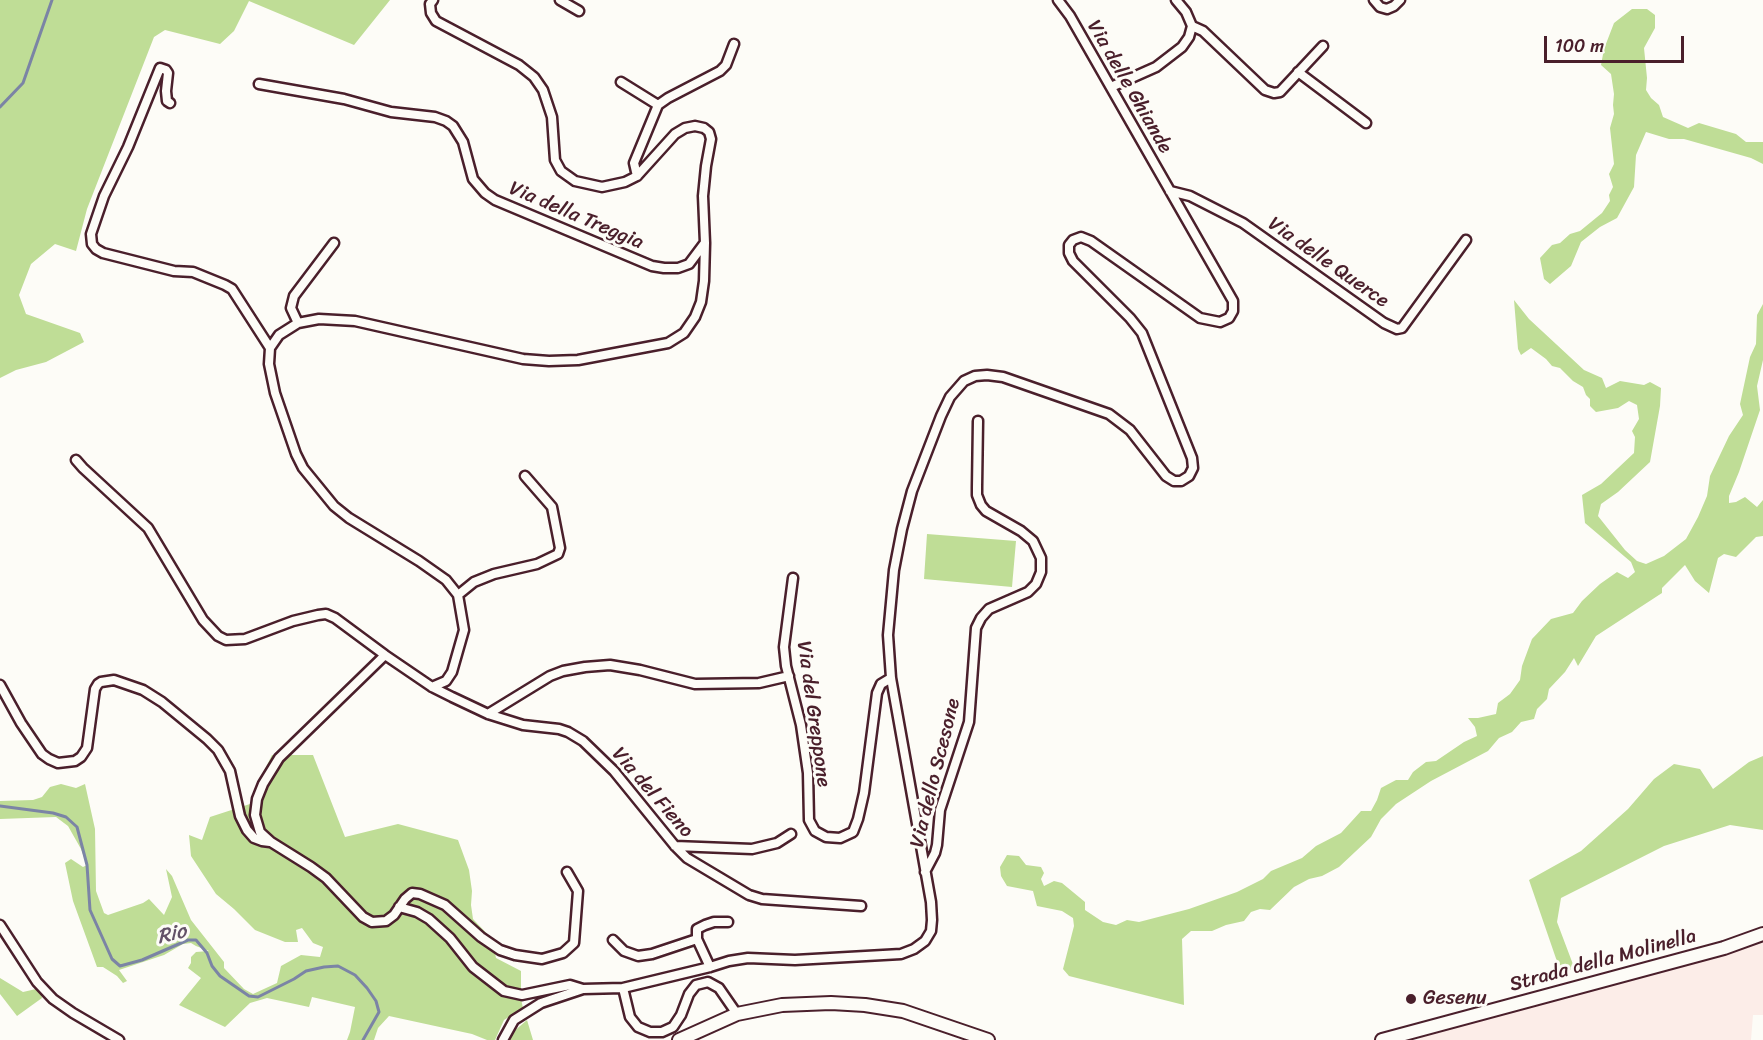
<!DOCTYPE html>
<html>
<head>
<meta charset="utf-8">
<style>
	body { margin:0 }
	#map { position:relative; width:1763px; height:1040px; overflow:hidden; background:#fdfcf7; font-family:Sriracha,sans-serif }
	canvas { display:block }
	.scale { position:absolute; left:1544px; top:36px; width:140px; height:27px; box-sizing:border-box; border:3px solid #4a1f2b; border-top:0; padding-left:8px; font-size:18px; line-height:21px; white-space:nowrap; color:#4a1f2b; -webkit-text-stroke:4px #fdfcf7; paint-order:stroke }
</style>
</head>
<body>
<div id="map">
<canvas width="1763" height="1040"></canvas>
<div class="scale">100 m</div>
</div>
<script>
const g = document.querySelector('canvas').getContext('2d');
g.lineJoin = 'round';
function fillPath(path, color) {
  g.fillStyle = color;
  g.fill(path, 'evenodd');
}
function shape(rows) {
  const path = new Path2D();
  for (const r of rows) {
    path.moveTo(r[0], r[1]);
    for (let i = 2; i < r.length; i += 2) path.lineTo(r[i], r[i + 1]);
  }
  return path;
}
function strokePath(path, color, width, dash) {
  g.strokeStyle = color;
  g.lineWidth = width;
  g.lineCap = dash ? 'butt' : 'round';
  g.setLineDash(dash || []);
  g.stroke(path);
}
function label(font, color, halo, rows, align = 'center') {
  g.font = font + ' Sriracha,sans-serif';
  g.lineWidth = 6;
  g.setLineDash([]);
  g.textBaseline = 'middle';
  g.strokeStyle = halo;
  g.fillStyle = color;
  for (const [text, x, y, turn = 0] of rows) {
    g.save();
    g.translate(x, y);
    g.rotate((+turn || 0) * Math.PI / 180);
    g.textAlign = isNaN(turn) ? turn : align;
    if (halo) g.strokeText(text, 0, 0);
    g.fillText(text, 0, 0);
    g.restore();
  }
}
const built = shape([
	[1763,934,1763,1015,1753,1015,1751,1040,1420,1040,1418,1031]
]);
const green = shape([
	[0,0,390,0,354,45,249,1,234,31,220,44,165,30,154,37,87,209,76,251,55,244,31,264,19,295,26,314,80,333,84,342,46,362,16,370,0,378],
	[1632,9,1647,9,1655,15,1655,28,1644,48,1647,78,1646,90,1651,98,1659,105,1663,117,1688,128,1699,123,1736,134,1746,142,1763,142,1763,164,1751,158,1684,139,1669,139,1646,132,1636,155,1634,187,1617,218,1600,227,1581,242,1571,266,1550,284,1544,279,1540,258,1552,245,1560,243,1570,234,1580,231,1602,213,1610,201,1609,195,1613,187,1609,174,1614,164,1610,128,1614,114,1613,105,1614,94,1611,74,1601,65,1604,49,1614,23],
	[1514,300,1529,319,1584,370,1602,378,1606,388,1620,381,1644,385,1650,382,1661,388,1660,406,1650,462,1618,492,1601,504,1598,516,1625,550,1637,561,1646,564,1664,556,1686,539,1698,517,1707,496,1710,476,1729,436,1743,415,1740,404,1750,357,1756,344,1757,315,1763,304,1763,360,1757,386,1760,410,1739,472,1729,496,1729,503,1736,502,1745,497,1757,507,1763,500,1763,536,1756,537,1736,557,1724,554,1718,558,1709,593,1695,581,1685,565,1662,588,1662,593,1596,636,1578,666,1574,658,1565,672,1549,689,1547,699,1537,709,1534,719,1521,722,1512,732,1499,738,1488,751,1431,781,1396,804,1381,819,1371,837,1339,867,1322,876,1309,879,1294,887,1270,910,1260,909,1251,912,1244,921,1226,925,1212,931,1191,931,1182,939,1184,1005,1069,976,1063,969,1074,926,1073,918,1062,911,1037,906,1033,891,1007,886,1001,876,1000,867,1007,855,1019,856,1026,865,1041,867,1044,873,1041,879,1044,886,1054,881,1062,883,1085,902,1085,910,1103,922,1116,925,1127,920,1139,922,1189,909,1237,892,1263,879,1271,871,1302,858,1316,846,1341,833,1361,811,1371,811,1377,800,1381,788,1396,780,1408,780,1413,772,1426,762,1436,761,1464,742,1477,736,1475,727,1468,718,1478,718,1496,714,1498,703,1510,694,1520,680,1522,666,1532,639,1551,619,1573,613,1582,601,1600,584,1617,572,1628,578,1635,572,1631,562,1585,523,1582,495,1601,484,1634,453,1635,437,1632,431,1639,419,1637,405,1629,401,1618,408,1596,412,1590,406,1590,399,1586,395,1583,387,1573,381,1560,368,1552,366,1546,359,1531,348,1521,355,1518,349],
	[927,534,1016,541,1012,587,924,579],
	[272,755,313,755,345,837,398,824,458,840,469,870,472,891,471,905,473,919,492,939,496,958,521,971,521,999,523,1008,504,1020,495,1040,487,1040,472,1034,389,1016,378,1028,374,1040,347,1040,350,1032,355,1007,312,997,309,1007,267,998,250,1003,225,1027,179,1005,201,978,188,968,191,963,191,957,196,952,209,951,196,946,191,943,183,944,164,955,119,970,127,981,123,983,117,976,103,967,97,967,73,901,65,863,71,859,83,867,87,865,81,849,68,826,56,817,0,819,0,801,33,800,42,797,50,787,61,784,76,788,85,784,95,829,96,891,104,913,108,915,143,903,149,899,164,915,172,897,166,869,172,876,191,920,224,962,224,968,244,989,253,994,277,983,281,966,301,955,320,957,323,947,313,943,302,928,296,930,298,942,285,942,255,930,234,909,216,894,191,856,189,835,202,840,210,817,253,803,257,785],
	[1763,756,1763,830,1730,825,1664,846,1561,898,1557,922,1574,967,1562,976,1529,880,1581,851,1628,809,1654,779,1674,764,1700,769,1713,789,1749,762],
	[0,978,23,992,36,989,41,993,42,998,17,1016,0,994],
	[527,1020,533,1040,509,1040,512,1033]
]);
const stream = shape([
	[0,107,23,83,52,0],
	[0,806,53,813,66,817,77,827,87,865,90,910,112,959,120,966,142,960,188,940,196,940,207,953,212,966,220,976,249,996,258,997,294,979,306,971,324,967,338,966,355,975,367,988,376,1001,379,1012,363,1040]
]);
const minor = shape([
	[560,0,579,11],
	[1374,0,1380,7,1387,9,1394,6,1400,0],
	[1192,26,1203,31,1265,90,1274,93,1280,92,1323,46],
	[1298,72,1366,123],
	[621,82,658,105],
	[259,84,344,99,391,112,435,117,446,121,453,126,463,142,473,179,485,193,495,200,652,266,664,268,678,268,689,264,704,244],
	[1111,87,1156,67,1182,47,1189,37,1192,26,1186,12,1176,0],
	[170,103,167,101,166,91,168,73,166,70,160,68,128,147,104,196,91,234,92,244,96,249,103,253,174,271,193,272,225,285,232,289,270,348],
	[637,176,634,163,658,105,668,98,720,71,726,65,734,44],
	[1170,191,1190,196,1243,223,1384,323,1397,329,1402,328,1466,240],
	[298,323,291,308,294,296,334,243],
	[76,460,83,468,148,528,203,620,218,636,226,640,245,639,293,621,318,615,326,614,335,618,385,655,432,687,452,697,488,714,523,725,559,729,568,732,583,741,614,771,675,846,687,858,749,895,762,899,861,906],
	[793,578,784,647,786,666,801,725,808,773,809,820,815,831,826,837,840,838,853,832,858,819,864,793,877,693,881,684,891,678],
	[458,595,474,582,494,574,537,564,558,554,560,548,552,507,525,476],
	[385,655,279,758,263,784,257,799,255,815,260,832,271,842,311,867,326,878,363,917,372,922,386,921,394,915,405,899,412,893,420,894,445,905,481,937,500,950,515,955,542,959,563,953,574,943,578,891,567,872],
	[0,685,21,723,42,754,49,759,58,763,75,761,81,757,87,748,95,689,98,684,101,682,114,680,143,690,162,702,207,739,218,750,230,771,240,816,247,830,254,838,262,841,270,842],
	[432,687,446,681,452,672,464,630,458,595,446,580,419,561,349,518,334,506,303,468,296,454,275,393,269,364,270,348,279,335,298,323,319,319,355,321,523,359,549,361,578,360,668,343,684,333,695,317,701,302,704,281,705,243,703,196,706,166,711,139,709,132,704,128,695,126,685,128,675,134,637,176,625,182,602,187,575,181,561,171,555,160,552,117,543,90,534,77,519,65,436,21,431,13,430,4,433,0],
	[488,714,550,676,563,671,585,667,610,665,640,670,695,684,759,683,789,676],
	[675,846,752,849,777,843,791,834],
	[925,872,935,853,937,845,940,810,969,722,976,628,981,618,989,609,1028,592,1036,584,1041,572,1041,558,1033,541,1021,531,986,511,981,505,977,495,977,487,978,421],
	[399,907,417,912,429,919,450,938,473,967,504,991,522,995,570,985,583,989],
	[0,925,37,982,53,999,73,1013,119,1040],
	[697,939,710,967],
	[613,940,624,951,638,956,652,954,697,939,697,929,705,925,714,922,728,922],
	[623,988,630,1017,638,1027,650,1032,662,1032,673,1027,681,1015,689,994,696,985,708,982,719,988,737,1014],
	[503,1040,514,1020,541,1003,583,989,623,988,710,967,729,961,748,958,795,960,901,954,914,949,925,941,931,931,932,920,931,902,891,678,888,635,894,570,902,529,912,491,941,416,950,397,964,381,975,376,987,375,1003,377,1109,414,1130,430,1166,476,1174,481,1181,481,1189,476,1193,468,1192,458,1142,333,1130,318,1073,261,1069,253,1069,245,1073,240,1081,237,1091,241,1200,318,1220,322,1229,318,1233,311,1233,301,1070,16,1058,0]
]);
const secondary = shape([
	[679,1040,737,1014,782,1005,831,1003,865,1005,903,1011,988,1040],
	[1382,1040,1724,948,1763,934]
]);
const markers = [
	[1411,999,6,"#4a1f2b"]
];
const streetNames = [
	["Via delle Ghiande",1129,87,60],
	["Via della Treggia",576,216,23],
	["Via delle Querce",1328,263,35],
	["Via del Greppone",813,714,82],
	["Via dello Scesone",936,773,-76],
	["Via del Fieno",652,793,49],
	["Strada della Molinella",1603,961,-15]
];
const poiNames = [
	["Gesenu",1423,999]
];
const waterNames = [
	["Rio",172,935,-13]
];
fillPath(built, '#fcede8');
fillPath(green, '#bfdd96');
strokePath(stream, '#7b84a5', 3);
strokePath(minor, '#4a1f2b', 13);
strokePath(secondary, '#4a1f2b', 16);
strokePath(minor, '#fdfcf7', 8);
strokePath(secondary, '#fdfcf7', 12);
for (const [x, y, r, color] of markers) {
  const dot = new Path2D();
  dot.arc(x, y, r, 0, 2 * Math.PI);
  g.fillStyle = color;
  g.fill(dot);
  strokePath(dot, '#fdfcf7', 2);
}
label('20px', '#4a1f2b', '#fdfcf7', streetNames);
label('20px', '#4a1f2b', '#fdfcf7', poiNames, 'left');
label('italic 21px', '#635268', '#fdfcf7', waterNames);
</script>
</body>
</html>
